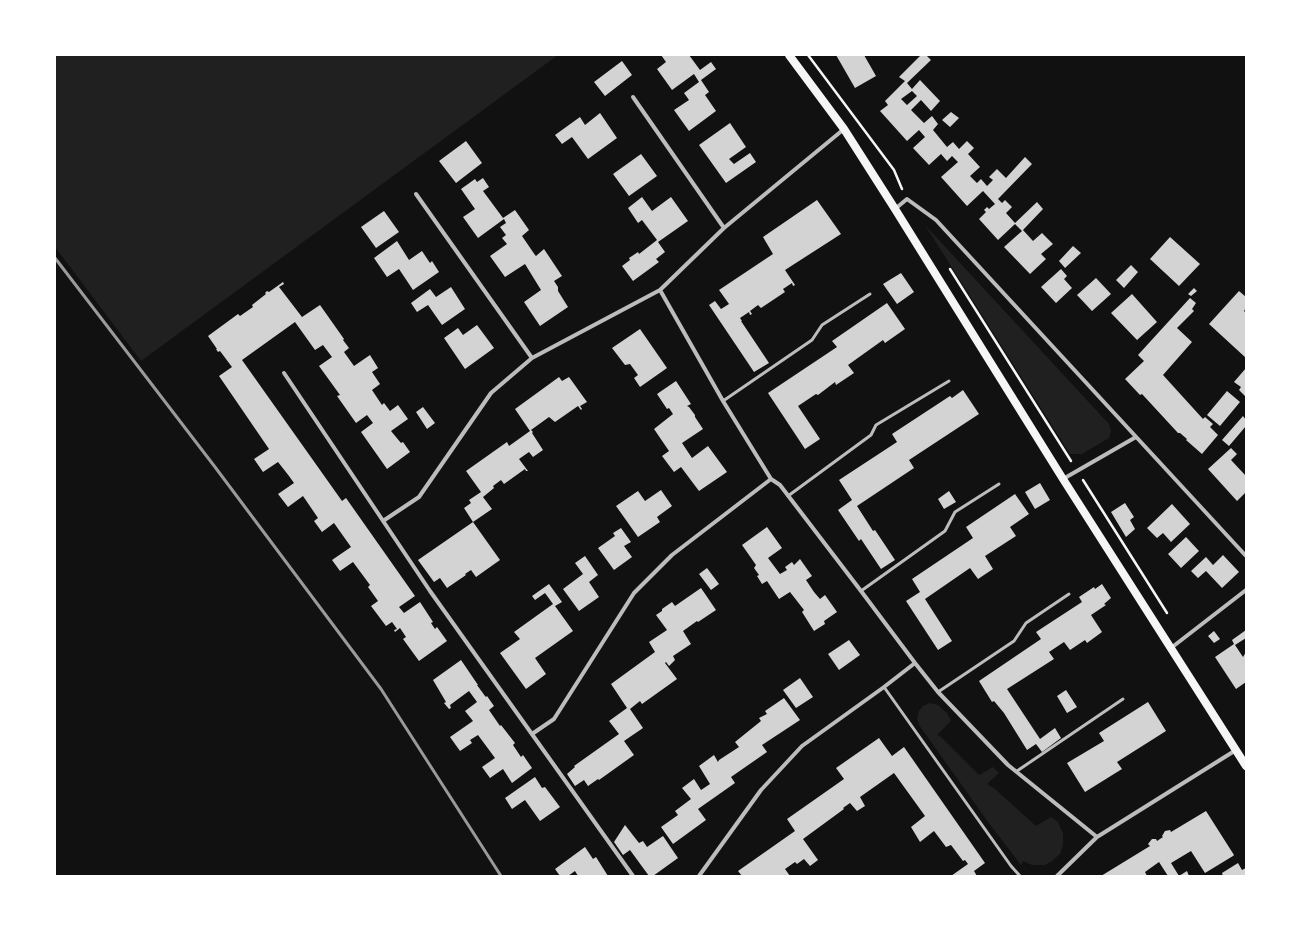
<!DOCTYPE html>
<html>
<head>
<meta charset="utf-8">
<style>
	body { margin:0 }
	#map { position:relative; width:1301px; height:931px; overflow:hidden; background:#111; font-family:"Nunito Sans",sans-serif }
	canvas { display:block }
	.frame { position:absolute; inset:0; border:56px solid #fff; pointer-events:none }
</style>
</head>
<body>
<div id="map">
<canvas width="1301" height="931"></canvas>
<div class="frame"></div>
</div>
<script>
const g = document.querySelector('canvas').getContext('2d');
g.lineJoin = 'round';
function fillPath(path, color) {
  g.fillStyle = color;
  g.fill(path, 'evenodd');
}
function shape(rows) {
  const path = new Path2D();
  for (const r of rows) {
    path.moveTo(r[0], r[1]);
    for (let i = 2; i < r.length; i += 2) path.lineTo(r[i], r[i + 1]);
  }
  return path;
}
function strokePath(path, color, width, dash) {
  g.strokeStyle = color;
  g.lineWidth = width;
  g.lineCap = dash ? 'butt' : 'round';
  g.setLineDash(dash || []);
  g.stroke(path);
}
const green = shape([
	[55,55,558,55,141,361,55,247],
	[925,225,1109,424,1111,431,1109,438,1082,454,1070,454],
	[930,703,938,705,947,713,951,721,937,735,941,737,979,775,993,767,999,773,987,784,995,789,1036,826,1051,817,1058,822,1063,833,1063,845,1060,854,1052,861,1045,865,1032,865,1023,861,1021,865,988,822,919,725,917,718,919,711,923,706]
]);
const building = shape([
	[661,55,689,55,700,70,711,62,716,69,701,80,709,92,705,95,716,111,689,131,674,110,689,100,684,93,699,82,694,74,672,90,657,69,666,62],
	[836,55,864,55,876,76,855,88],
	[921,55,926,55,931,60,907,83,912,89,920,80,940,101,931,111,921,100,911,110,924,123,932,116,938,124,933,130,947,147,953,142,959,149,967,141,974,148,968,154,980,167,970,176,977,183,981,179,987,186,993,180,989,177,997,169,1006,178,1025,157,1032,164,998,199,1002,203,1005,200,1012,207,1006,213,1015,223,1037,202,1043,209,1023,230,1033,241,1042,233,1053,244,1041,254,1046,259,1030,274,1004,247,1022,231,1015,224,998,240,979,219,986,212,984,210,987,207,989,209,995,204,983,191,967,206,941,177,958,162,952,156,947,161,941,154,929,165,913,148,925,137,919,130,907,141,880,111,888,105,885,101,905,81,899,77],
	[912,91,917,96,907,105,901,99],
	[622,61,632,75,605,96,594,82],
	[951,112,959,118,950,127,942,120],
	[600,113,617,138,588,159,572,137,562,144,555,135,580,117,585,125],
	[730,123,746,147,729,159,734,164,750,153,756,162,726,183,699,145],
	[466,141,482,163,456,183,439,161],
	[641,154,657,176,629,196,613,174],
	[483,178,489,187,483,191,503,218,515,210,529,230,522,236,535,255,536,256,544,249,562,276,554,281,558,287,558,291,568,307,540,326,524,302,541,290,525,264,505,277,490,256,507,244,502,238,506,235,500,227,506,223,504,219,478,238,463,217,475,209,461,189,475,179,477,182],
	[642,197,652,211,671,197,688,221,658,242,665,252,656,259,659,262,633,281,622,266,630,260,629,258,638,252,639,254,657,240,642,220,638,223,628,208],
	[817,200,841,234,785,270,795,285,793,286,792,283,783,289,785,292,761,308,758,305,750,311,752,314,750,315,749,312,740,318,742,321,741,321,769,363,754,372,709,305,715,301,721,309,729,304,719,290,773,254,763,237],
	[384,211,399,232,376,248,361,227],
	[1170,237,1200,264,1179,286,1150,259],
	[397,241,409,260,422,251,430,263,432,261,439,272,413,290,399,269,387,277,374,258],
	[1073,246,1081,253,1065,268,1059,261],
	[1131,265,1138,272,1124,288,1116,280],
	[1061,269,1067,276,1064,279,1072,288,1056,303,1041,287],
	[901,273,914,292,897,304,883,284],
	[1096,278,1111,294,1092,311,1077,295],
	[283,282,284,284,279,287,302,317,320,305,344,339,343,340,349,348,344,352,354,366,370,355,378,368,372,372,380,384,372,390,382,405,384,403,390,411,398,405,408,419,391,431,401,443,403,442,410,452,387,469,361,432,373,423,367,415,356,423,337,396,340,395,319,366,332,357,323,345,315,350,295,322,242,360,342,501,346,498,415,596,399,607,404,613,420,602,433,622,431,623,435,629,437,627,447,641,419,661,403,639,406,637,400,628,395,632,394,630,397,629,392,622,386,626,371,606,378,601,368,587,370,585,353,562,340,571,332,560,351,547,334,523,322,532,314,521,318,518,303,496,288,507,278,494,294,483,289,476,278,462,263,472,254,459,269,449,219,376,232,367,220,351,218,352,216,349,217,349,208,336,238,314,240,316,253,307,252,305,266,294,265,293,267,291,269,292],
	[451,287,465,309,442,325,428,305,417,312,411,303,430,289,436,297],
	[1194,288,1197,291,1191,296,1188,294],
	[1239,291,1246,297,1246,308,1244,311,1246,313,1246,358,1209,324],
	[1132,294,1157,322,1137,340,1111,313],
	[1190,298,1196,303,1192,309,1194,311,1177,328,1192,342,1163,375,1203,419,1205,417,1213,424,1210,427,1218,435,1202,454,1186,440,1187,439,1180,433,1178,433,1142,394,1140,395,1125,379,1144,361,1138,355],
	[887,303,905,329,885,343,883,340,848,365,854,373,836,385,835,382,818,395,816,394,798,406,820,439,805,449,768,393,837,347,832,341],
	[477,325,494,348,465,369,444,338,458,328,463,335],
	[640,329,667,368,640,387,634,378,638,375,630,364,625,365,612,348],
	[1246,368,1246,397,1239,390,1241,387,1234,382],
	[559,377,562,381,569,377,587,402,580,406,582,409,581,410,578,406,555,422,549,417,531,430,533,432,532,433,543,450,533,457,529,452,519,459,528,471,526,471,525,469,504,484,501,480,493,486,494,488,483,497,492,509,473,522,464,508,471,503,469,500,481,492,466,471,507,442,509,446,530,431,515,409],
	[676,381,691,404,687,406,689,407,695,415,695,417,703,429,682,443,692,458,708,446,727,472,699,491,681,467,674,472,662,456,669,451,654,429,673,414,669,408,667,409,657,394],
	[963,390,979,414,909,460,914,468,857,506,873,531,875,530,895,560,881,569,861,539,859,541,838,510,852,500,839,480,897,442,892,434,950,396,952,398],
	[1227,391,1240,402,1220,426,1207,415],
	[423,407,435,423,427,429,416,412],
	[1243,416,1246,420,1246,426,1229,446,1222,440],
	[1231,448,1237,454,1231,460,1246,476,1246,492,1237,501,1208,469],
	[1040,483,1050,500,1035,509,1025,492],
	[661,490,672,506,657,517,660,522,638,537,616,506,638,491,645,501],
	[949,491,956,502,944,509,938,499],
	[1015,494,1029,514,1010,527,1016,536,985,556,993,569,978,579,970,568,925,599,952,641,938,650,906,601,920,592,912,579,973,538,966,527],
	[1125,503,1134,517,1130,520,1135,529,1126,537,1111,512],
	[1172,504,1190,524,1171,542,1163,533,1157,538,1147,528],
	[473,522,500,560,476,577,471,570,465,574,466,575,447,588,440,578,434,582,418,560],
	[767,527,782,548,768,558,780,574,787,570,785,567,792,562,794,565,800,559,812,576,806,580,814,592,820,599,825,595,837,612,824,621,825,624,814,631,802,612,804,610,790,592,779,599,767,581,762,584,757,576,759,575,754,568,756,565,742,545],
	[621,528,631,542,624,546,632,557,614,570,598,548,615,536,613,533],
	[1186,537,1199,551,1181,568,1168,554],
	[1223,555,1239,572,1222,588,1206,571,1198,578,1191,571,1206,557,1213,565],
	[585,556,598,575,589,582,599,597,579,611,563,589,583,574,575,563],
	[707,568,719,584,711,590,699,574],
	[549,584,562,602,555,606,573,631,535,658,546,674,526,689,500,653,520,639,514,632,553,604,545,593,535,600,532,596],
	[1102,584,1111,598,1104,604,1106,605,1091,615,1102,632,1087,643,1085,640,1070,650,1064,642,1049,652,1054,659,1007,689,1040,739,1055,728,1061,738,1042,752,1036,744,1027,750,1004,713,994,701,992,702,979,681,1041,639,1036,632,1082,602,1079,597,1094,587,1095,589],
	[701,588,716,610,698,622,697,621,683,631,691,644,673,656,675,660,669,666,666,662,665,663,677,679,642,704,640,701,630,709,643,728,624,741,634,755,599,780,598,779,588,786,584,780,575,786,567,774,575,767,574,766,619,734,609,721,627,708,611,684,655,652,649,642,667,630,656,615,662,611,662,609,672,602,675,606],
	[1246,630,1246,638,1235,645,1243,657,1246,652,1246,682,1236,689,1215,657,1234,644,1232,640],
	[1214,631,1220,639,1214,643,1208,636],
	[849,640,860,655,839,670,828,654],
	[461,660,478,685,477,685,485,696,486,697,487,696,494,706,489,710,500,726,501,725,515,743,513,745,521,757,523,755,532,768,512,783,503,769,490,778,482,767,495,758,478,735,470,740,472,743,460,751,450,737,473,721,465,711,477,702,469,691,450,705,451,708,449,709,444,703,446,702,433,680],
	[800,678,813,697,796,708,783,690],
	[1066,690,1077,707,1067,713,1057,696],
	[784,698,800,720,762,745,767,752,731,777,735,783,698,809,706,820,673,844,661,827,678,815,675,811,691,799,682,788,694,779,701,790,710,784,699,766,714,755,718,762,719,760,739,747,735,742,761,721,759,718,767,714,765,711],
	[1148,702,1166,731,1117,762,1122,769,1085,792,1067,763,1104,741,1099,733],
	[879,738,892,756,904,747,985,863,974,871,977,876,951,876,968,864,965,860,963,861,951,845,946,847,934,831,920,842,911,827,925,816,894,773,860,797,865,806,857,811,850,803,843,808,844,809,803,839,818,860,810,866,804,859,797,864,795,862,785,869,790,876,742,876,738,871,795,831,787,819,844,779,836,768],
	[535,777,542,788,545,787,560,807,540,821,525,800,512,809,505,798],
	[1206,811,1234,855,1233,856,1205,873,1191,851,1171,863,1179,876,1187,871,1189,876,1168,876,1159,862,1145,872,1147,876,1101,876,1150,846,1148,844,1152,839,1156,839,1157,841,1163,837,1162,836,1165,831,1170,830,1171,832],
	[625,825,639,843,643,841,647,847,663,836,678,858,653,876,649,876,630,850,623,855,614,842],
	[585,847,593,859,596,857,608,876,578,876,575,871,568,876,560,876,555,869],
	[1238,863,1242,870,1246,868,1246,876,1223,876,1222,873]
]);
const path = shape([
	[808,55,894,170,902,189],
	[950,269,1071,461],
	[1083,480,1167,613]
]);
const service = shape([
	[723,401,812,340,822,325,870,294],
	[788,496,871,435,876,425,949,381],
	[861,591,945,531,955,512,999,484],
	[884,687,1011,866,1020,876],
	[938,692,1014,641,1026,623,1069,594],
	[1017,771,1123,699]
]);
const minor = shape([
	[633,97,724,228],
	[844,129,724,228,660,290,723,401,771,479,780,485,861,591,915,663,938,692,1008,765,1097,837],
	[416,194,532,358],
	[895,209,907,199,936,220,1246,556],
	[284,373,430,591,633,876],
	[1063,479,1136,437],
	[383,521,419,497,491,393,532,358,660,290],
	[1171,648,1246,590],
	[532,734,554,719,634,593,672,555,771,479],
	[699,876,761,790,802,746,884,687,915,663],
	[1057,876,1097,837,1236,750]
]);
const secondary = shape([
	[789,55,844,129,895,209,1063,479,1246,766]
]);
const rail = shape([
	[55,258,215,467,381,689,501,876]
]);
fillPath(green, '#202020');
fillPath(building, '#d3d3d3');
strokePath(path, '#f5f5f5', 2.5);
strokePath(service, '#bcbcbc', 3);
strokePath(minor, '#bcbcbc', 4);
strokePath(secondary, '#f5f5f5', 8);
strokePath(rail, '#9a9a9a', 3);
</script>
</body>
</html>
